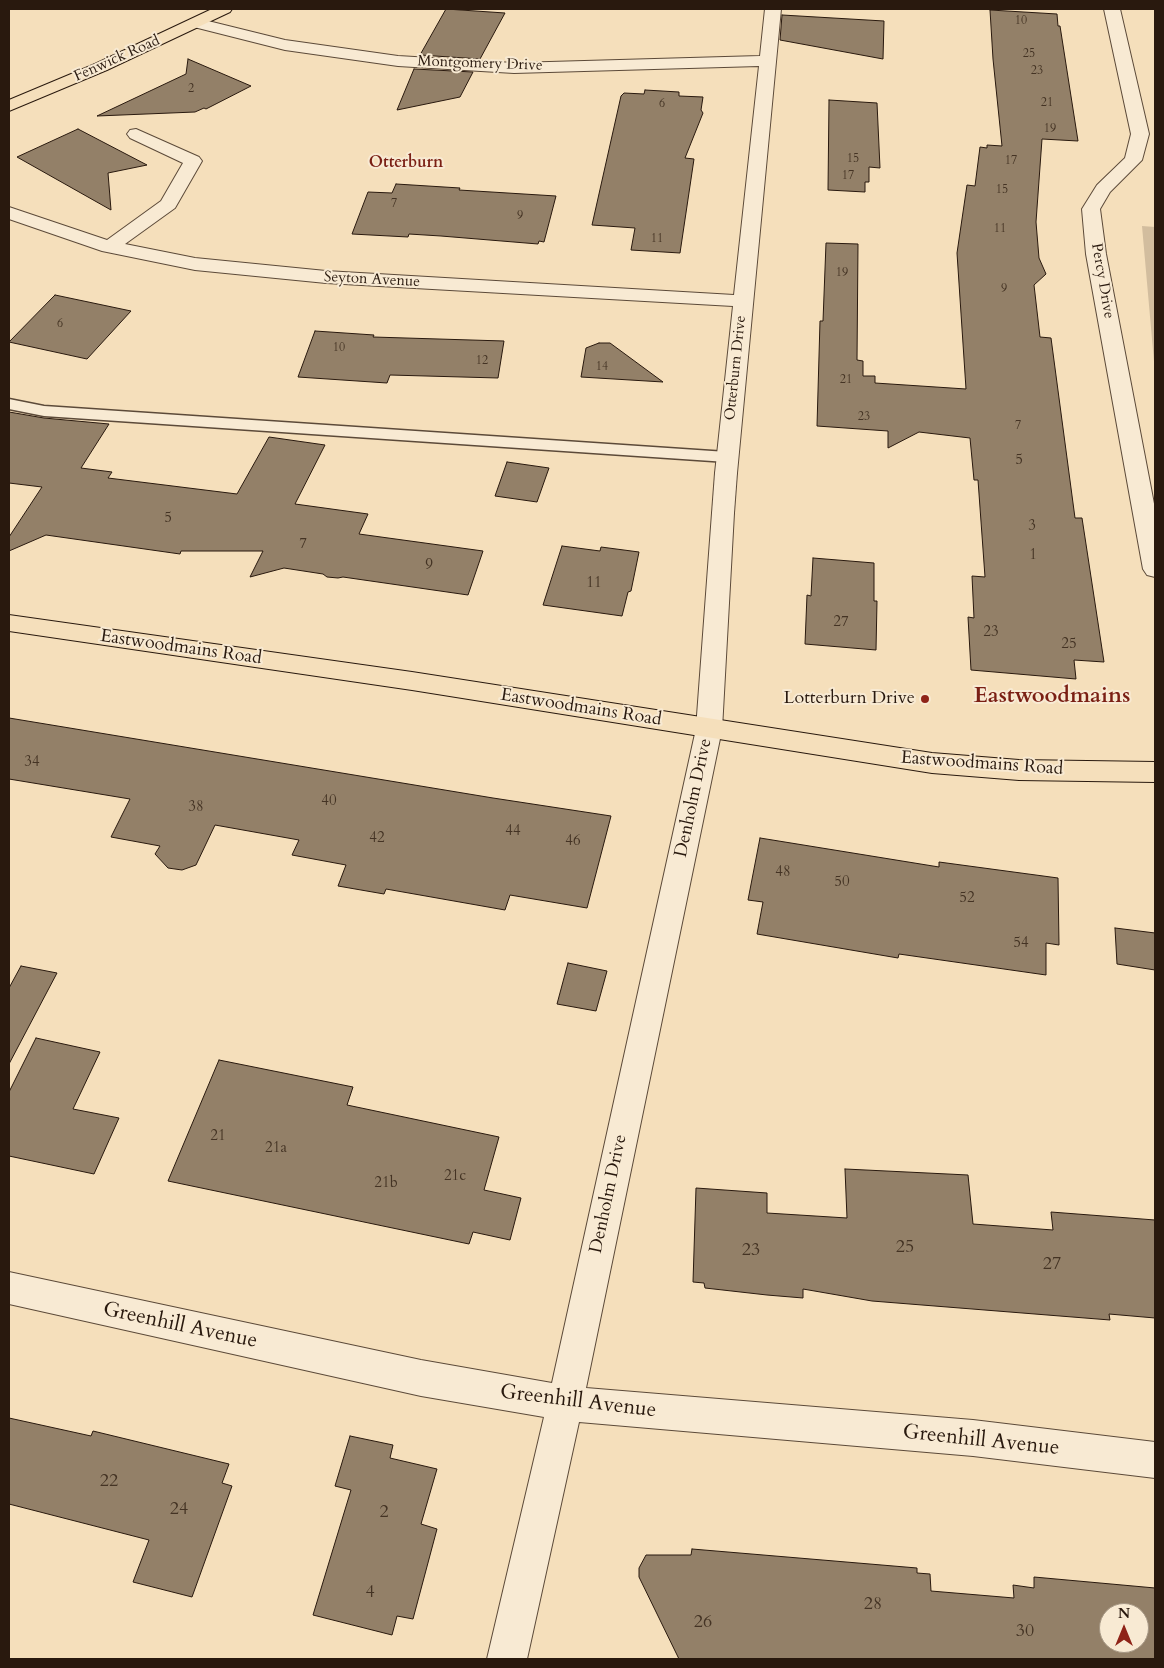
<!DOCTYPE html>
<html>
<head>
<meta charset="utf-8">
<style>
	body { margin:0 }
	#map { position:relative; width:1164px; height:1668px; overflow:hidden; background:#f5dfbb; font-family:Cardo,serif }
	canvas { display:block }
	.frame { position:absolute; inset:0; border:10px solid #29190e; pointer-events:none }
	.north { position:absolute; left:1099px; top:1603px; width:50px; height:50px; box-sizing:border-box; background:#f8ead3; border:1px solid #a59684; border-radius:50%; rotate:0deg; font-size:14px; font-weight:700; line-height:20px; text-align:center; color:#29190e }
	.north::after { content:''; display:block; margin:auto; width:18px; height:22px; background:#8f2418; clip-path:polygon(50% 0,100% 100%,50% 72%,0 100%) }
</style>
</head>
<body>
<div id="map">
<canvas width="1164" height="1668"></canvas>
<div class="frame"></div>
<div class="north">N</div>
</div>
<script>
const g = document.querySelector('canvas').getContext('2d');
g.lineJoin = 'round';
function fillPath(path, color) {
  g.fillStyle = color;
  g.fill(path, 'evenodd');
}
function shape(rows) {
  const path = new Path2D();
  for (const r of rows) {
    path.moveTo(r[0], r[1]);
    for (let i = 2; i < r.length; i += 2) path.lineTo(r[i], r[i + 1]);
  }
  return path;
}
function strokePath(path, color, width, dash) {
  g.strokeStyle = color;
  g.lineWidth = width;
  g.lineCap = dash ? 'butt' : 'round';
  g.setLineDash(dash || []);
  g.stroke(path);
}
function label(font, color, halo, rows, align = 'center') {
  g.font = font + ' Cardo,serif';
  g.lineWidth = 4;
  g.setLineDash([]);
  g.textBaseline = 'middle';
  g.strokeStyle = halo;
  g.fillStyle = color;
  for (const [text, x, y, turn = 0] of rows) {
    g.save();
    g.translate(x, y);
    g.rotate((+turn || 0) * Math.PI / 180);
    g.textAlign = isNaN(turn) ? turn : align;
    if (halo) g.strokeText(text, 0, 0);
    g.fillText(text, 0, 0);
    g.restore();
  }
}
const green = shape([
	[1142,226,1155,227,1155,374,1155,373]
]);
const building = shape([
	[446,9,505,13,480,59,420,55,446,9],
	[990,10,1057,14,1058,26,1060,26,1078,141,1042,139,1036,222,1039,258,1046,274,1034,285,1040,337,1051,338,1075,518,1082,518,1104,662,1074,660,1076,679,971,670,968,617,974,618,972,576,985,577,978,480,974,480,970,438,919,432,888,448,888,431,817,426,820,321,823,321,826,243,858,244,857,360,863,361,863,376,875,376,875,383,966,389,957,253,967,185,975,186,980,147,987,148,987,145,1002,146,993,59,990,10],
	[782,15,884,21,883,59,780,40,782,15],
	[188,59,251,86,206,109,204,108,195,112,97,116,186,74,188,59],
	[414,69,473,72,460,97,397,110,414,69],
	[645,90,679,92,679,96,703,97,701,110,703,113,685,158,694,159,680,253,631,250,635,228,592,225,621,96,624,93,644,94,645,90],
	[829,100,877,103,880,168,869,167,869,182,865,182,865,192,828,190,829,100],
	[78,129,147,165,108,173,111,210,17,157,78,129],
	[396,184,460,188,459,190,556,196,544,242,539,241,538,244,441,236,409,234,408,237,352,234,368,192,392,193,396,184],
	[55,295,131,311,87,359,9,342,55,295],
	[315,331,374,335,373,337,504,341,498,378,390,375,387,383,298,377,315,331],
	[599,343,610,343,663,382,581,377,586,348,599,343],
	[9,412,44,418,109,424,81,468,112,472,108,478,237,494,269,437,325,445,295,504,368,514,359,534,483,551,468,595,343,577,338,578,327,577,323,574,284,568,250,577,263,551,181,551,180,554,46,535,9,551,9,537,42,487,9,483,9,412],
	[507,462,549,468,537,502,495,496,507,462],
	[562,546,600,551,601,547,639,552,631,591,628,592,622,616,543,605,562,546],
	[813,558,874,563,874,601,877,601,876,650,805,644,807,595,811,596,813,558],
	[9,718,493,798,611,816,587,908,510,895,505,910,386,889,384,894,338,886,346,865,292,855,299,840,215,825,196,865,182,870,168,868,155,854,160,846,111,837,130,799,9,779,9,718],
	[760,838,939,867,939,862,1058,878,1059,945,1046,943,1046,975,899,954,898,958,757,934,763,902,748,900,760,838],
	[1115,928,1155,933,1155,970,1117,964,1115,928],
	[568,963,607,971,596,1011,557,1004,568,963],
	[21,966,57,973,9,1064,9,988,21,966],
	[36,1038,100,1052,73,1109,119,1118,94,1174,9,1156,9,1092,36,1038],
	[219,1060,353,1087,347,1105,499,1137,484,1190,521,1198,510,1240,473,1232,469,1244,168,1181,219,1060],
	[845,1169,968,1175,973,1224,1053,1230,1051,1212,1155,1220,1155,1318,1109,1314,1110,1320,872,1301,803,1289,803,1298,767,1295,705,1288,704,1283,693,1282,696,1188,767,1193,767,1213,847,1218,845,1169],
	[9,1418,91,1436,93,1431,229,1464,222,1483,232,1486,192,1597,133,1582,149,1540,9,1504,9,1418],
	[350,1436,393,1445,390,1458,437,1469,421,1524,437,1529,413,1619,397,1616,392,1635,313,1615,351,1490,335,1486,350,1436],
	[692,1549,917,1568,917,1573,930,1574,931,1591,1014,1598,1013,1585,1034,1588,1034,1577,1155,1588,1155,1659,679,1659,639,1577,639,1568,646,1555,691,1555,692,1549],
	[1109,1613,1139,1613,1139,1643,1109,1643,1109,1613]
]);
const service = shape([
	[9,399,44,406,727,452,733,453,736,457,733,461,727,462,44,416,9,409,9,399]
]);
const pedestrian = shape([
	[726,466,734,468,737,473,734,513,731,518,723,520,715,518,712,513,715,473,718,468,726,466]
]);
const minor = shape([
	[765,9,781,9,737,473,734,478,726,480,718,478,715,473,733,306,326,283,195,270,102,251,9,219,9,207,107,240,161,201,183,163,130,138,127,134,130,130,136,129,199,157,202,161,175,208,125,244,195,258,326,271,734,295,759,66,514,73,398,66,285,50,190,26,188,23,190,20,196,18,285,40,398,56,514,63,760,56,765,9],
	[1104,9,1120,9,1149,134,1142,160,1110,192,1100,209,1106,254,1155,509,1155,577,1147,575,1143,569,1086,254,1082,209,1097,185,1125,158,1131,134,1104,9],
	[723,506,731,508,734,513,722,729,586,1388,973,1420,1155,1442,1155,1478,973,1456,579,1422,527,1659,487,1659,544,1417,421,1396,9,1304,9,1272,421,1360,552,1383,696,729,712,513,715,508,723,506]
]);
const primary = shape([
	[212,9,232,9,230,12,107,70,9,111,9,100,95,64,212,9],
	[9,615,412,672,932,753,1019,760,1155,762,1155,782,1019,780,932,773,412,690,9,631,9,615]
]);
const markers = [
	[925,699,5,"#8f2418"]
];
const farNumbernames = [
	["10",1021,21],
	["25",1029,54],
	["23",1037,71],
	["2",191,89],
	["21",1047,103],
	["6",662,104],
	["19",1050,129],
	["15",853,159],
	["17",1011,161],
	["17",848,176],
	["15",1002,190],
	["7",394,204],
	["9",520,216],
	["11",1000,229],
	["11",657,239],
	["19",842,273],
	["9",1004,289],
	["6",60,324],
	["10",339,348],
	["12",482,361],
	["14",602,367],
	["21",846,380],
	["23",864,417],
	["7",1018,426]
];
const farStreetnames = [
	["Fenwick Road",117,59,-24],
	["Montgomery Drive",480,64,2],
	["Seyton Avenue",372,280,3],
	["Percy Drive",1102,281,80],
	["Otterburn Drive",736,368,-84]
];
const numberNames = [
	["5",1019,461],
	["5",168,519],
	["3",1032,527],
	["7",303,545],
	["1",1033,556],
	["9",429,566],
	["11",594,584],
	["27",841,623],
	["23",991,633],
	["25",1069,645],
	["34",32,763],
	["40",329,802],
	["38",196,808],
	["44",513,832],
	["42",377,839],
	["46",573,842],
	["48",783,873],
	["50",842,883],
	["52",967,899],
	["54",1021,944],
	["21",218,1137],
	["21a",276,1149],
	["21c",455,1177],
	["21b",386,1184]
];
const farNeighbourhoodnames = [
	["Otterburn",406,163]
];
const streetNames = [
	["Eastwoodmains Road",181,648,8],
	["Eastwoodmains Road",581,708,9],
	["Eastwoodmains Road",982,764,4],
	["Denholm Drive",694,798,-78],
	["Denholm Drive",609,1194,-78]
];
const poiNames = [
	["Lotterburn Drive",915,699]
];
const nearNumbernames = [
	["25",905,1248],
	["23",751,1251],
	["27",1052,1265],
	["22",109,1482],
	["24",179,1510],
	["2",384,1513],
	["4",370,1593],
	["28",873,1605],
	["26",703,1623],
	["30",1025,1632]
];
const nearStreetnames = [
	["Greenhill Avenue",180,1326,12],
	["Greenhill Avenue",578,1402,7],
	["Greenhill Avenue",981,1441,6]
];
const districtNames = [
	["Eastwoodmains",1052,697]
];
fillPath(green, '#d2bd9e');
fillPath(building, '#938068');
strokePath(building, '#29190e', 1);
strokePath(service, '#5c4a39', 3);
strokePath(pedestrian, '#5c4a39', 2);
strokePath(minor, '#5c4a39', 2);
strokePath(primary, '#29190e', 2);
fillPath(service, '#f8ead3');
fillPath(pedestrian, '#f8ead3');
fillPath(minor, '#f8ead3');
fillPath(primary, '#f5dfbb');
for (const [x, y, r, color] of markers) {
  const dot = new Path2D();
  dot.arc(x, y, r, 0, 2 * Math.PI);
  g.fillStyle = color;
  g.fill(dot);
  strokePath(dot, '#f8ead3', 2);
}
label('12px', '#443324', null, farNumbernames);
label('15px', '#29190e', '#f8ead3', farStreetnames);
label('15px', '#443324', null, numberNames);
label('bold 16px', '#7a1f14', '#f8ead3', farNeighbourhoodnames);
label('18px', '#29190e', '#f8ead3', streetNames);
label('18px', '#29190e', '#f8ead3', poiNames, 'right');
label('18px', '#443324', null, nearNumbernames);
label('21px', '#29190e', '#f8ead3', nearStreetnames);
label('bold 22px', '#7a1f14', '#f8ead3', districtNames);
</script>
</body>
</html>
